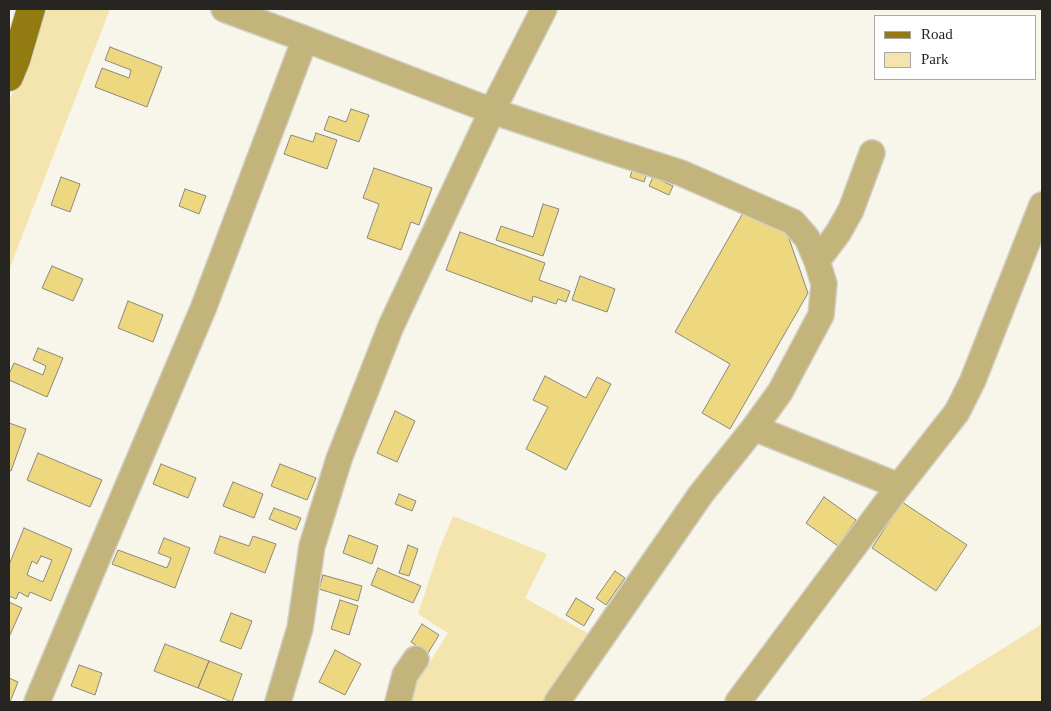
<!DOCTYPE html>
<html>
<head>
<meta charset="utf-8">
<style>
	body { margin:0 }
	#map { position:relative; width:1051px; height:711px; overflow:hidden; background:#f8f5ea; font-family:Georgia,serif }
	canvas { display:block }
	.frame { position:absolute; inset:0; border:10px solid #262521; pointer-events:none }
	.legend { position:absolute; left:874px; top:15px; width:162px; height:65px; box-sizing:border-box; background:#fff; border:1px solid #a8a8a6; margin:0; padding:6px 9px; list-style:none; font-size:15px; color:#262521 }
	.legend li { display:flex; align-items:center; gap:10px; height:25px }
	.legend b { width:25px; border:1px solid #a8a8a6 }
</style>
</head>
<body>
<div id="map">
<canvas width="1051" height="711"></canvas>
<div class="frame"></div>
<ul class="legend">
<li><b style="height:6px;background:#927b11"></b>Road</li>
<li><b style="height:14px;background:#f3e5ad"></b>Park</li>
</ul>
</div>
<script>
const g = document.querySelector('canvas').getContext('2d');
g.lineJoin = 'round';
function fillPath(path, color) {
  g.fillStyle = color;
  g.fill(path, 'evenodd');
}
function shape(rows) {
  const path = new Path2D();
  for (const r of rows) {
    path.moveTo(r[0], r[1]);
    for (let i = 2; i < r.length; i += 2) path.lineTo(r[i], r[i + 1]);
  }
  return path;
}
function strokePath(path, color, width, dash) {
  g.strokeStyle = color;
  g.lineWidth = width;
  g.lineCap = dash ? 'butt' : 'round';
  g.setLineDash(dash || []);
  g.stroke(path);
}
const green = shape([
	[41,9,110,9,9,270,9,101,27,61],
	[453,516,547,554,525,598,591,635,546,702,405,702,448,633,418,614,439,550],
	[1042,624,1042,702,917,702,1007,646]
]);
const building = shape([
	[110,47,162,67,147,107,95,87,102,68,129,78,131,70,105,60,110,47],
	[351,109,369,115,359,142,324,130,329,116,346,122,351,109],
	[316,133,337,140,327,169,284,154,291,135,313,142,316,133],
	[374,168,432,188,419,225,411,222,401,250,367,238,379,204,363,198,374,168],
	[633,168,647,173,644,182,630,177,633,168],
	[61,177,80,184,70,212,51,205,61,177],
	[653,177,673,186,669,195,649,186,653,177],
	[185,189,206,196,199,214,179,206,185,189],
	[543,204,559,209,543,256,496,240,501,226,533,237,543,204],
	[743,213,786,230,808,293,730,429,702,413,730,364,675,332,743,213],
	[460,232,545,263,539,280,570,291,566,302,558,299,556,304,533,296,532,302,446,270,460,232],
	[52,266,83,279,73,301,42,288,52,266],
	[580,276,615,289,607,312,572,300,580,276],
	[128,301,163,315,153,342,118,328,128,301],
	[38,348,63,358,47,397,9,380,9,374,14,363,43,375,46,366,33,360,38,348],
	[545,376,586,398,597,377,611,384,566,470,526,449,548,407,533,400,545,376],
	[395,411,415,421,397,462,377,453,395,411],
	[9,423,26,429,11,471,9,470,9,423],
	[38,453,102,480,90,507,27,480,38,453],
	[161,464,196,478,188,498,153,484,161,464],
	[280,464,316,478,307,500,271,486,280,464],
	[233,482,263,494,254,518,223,506,233,482],
	[399,494,416,501,412,511,395,504,399,494],
	[824,497,856,520,838,546,806,523,824,497],
	[902,502,967,545,936,591,872,548,902,502],
	[274,508,301,518,296,530,269,519,274,508],
	[24,528,72,549,51,601,30,592,28,597,19,592,16,599,9,596,9,565,24,528],
	[41,556,52,560,43,582,27,575,32,561,37,564,41,556],
	[349,535,378,546,372,564,343,553,349,535],
	[220,536,249,546,253,536,276,544,265,573,214,553,220,536],
	[164,538,190,548,175,588,112,564,118,550,167,568,171,558,158,553,164,538],
	[408,545,418,549,409,576,399,573,408,545],
	[378,568,421,586,413,603,371,585,378,568],
	[615,571,625,578,606,605,596,598,615,571],
	[323,575,362,586,358,601,319,589,323,575],
	[576,598,594,609,584,626,566,615,576,598],
	[340,600,358,606,349,635,331,629,340,600],
	[9,602,22,608,10,635,9,634,9,602],
	[231,613,252,621,241,649,220,641,231,613],
	[422,624,439,635,428,653,411,642,422,624],
	[165,644,209,661,198,688,154,671,165,644],
	[335,650,361,664,345,695,319,682,335,650],
	[209,661,242,674,232,702,198,688,209,661],
	[79,665,102,673,95,695,71,686,79,665],
	[9,678,18,682,10,702,9,702,9,678]
]);
const minor = shape([
	[544,9,492,111,603,148,681,173,793,222,807,238,817,261,824,284,821,315,780,392,754,428,701,494,557,702],
	[817,261,838,233,851,210,872,153],
	[754,428,899,486],
	[37,702,91,573,203,309,305,39,224,9],
	[278,702,300,628,312,546,339,459,391,326,492,111,305,39],
	[398,702,405,675,416,659],
	[738,702,899,486,957,412,973,380,1042,205]
]);
const major = shape([
	[9,77,16,60,31,9]
]);
fillPath(green, '#f3e5ad');
fillPath(building, '#edd77f');
strokePath(building, '#8b897f', 1);
strokePath(minor, '#d2d0c6', 28);
strokePath(major, '#d2d0c6', 30);
strokePath(minor, '#c2b47b', 25);
strokePath(major, '#927b11', 28);
</script>
</body>
</html>
